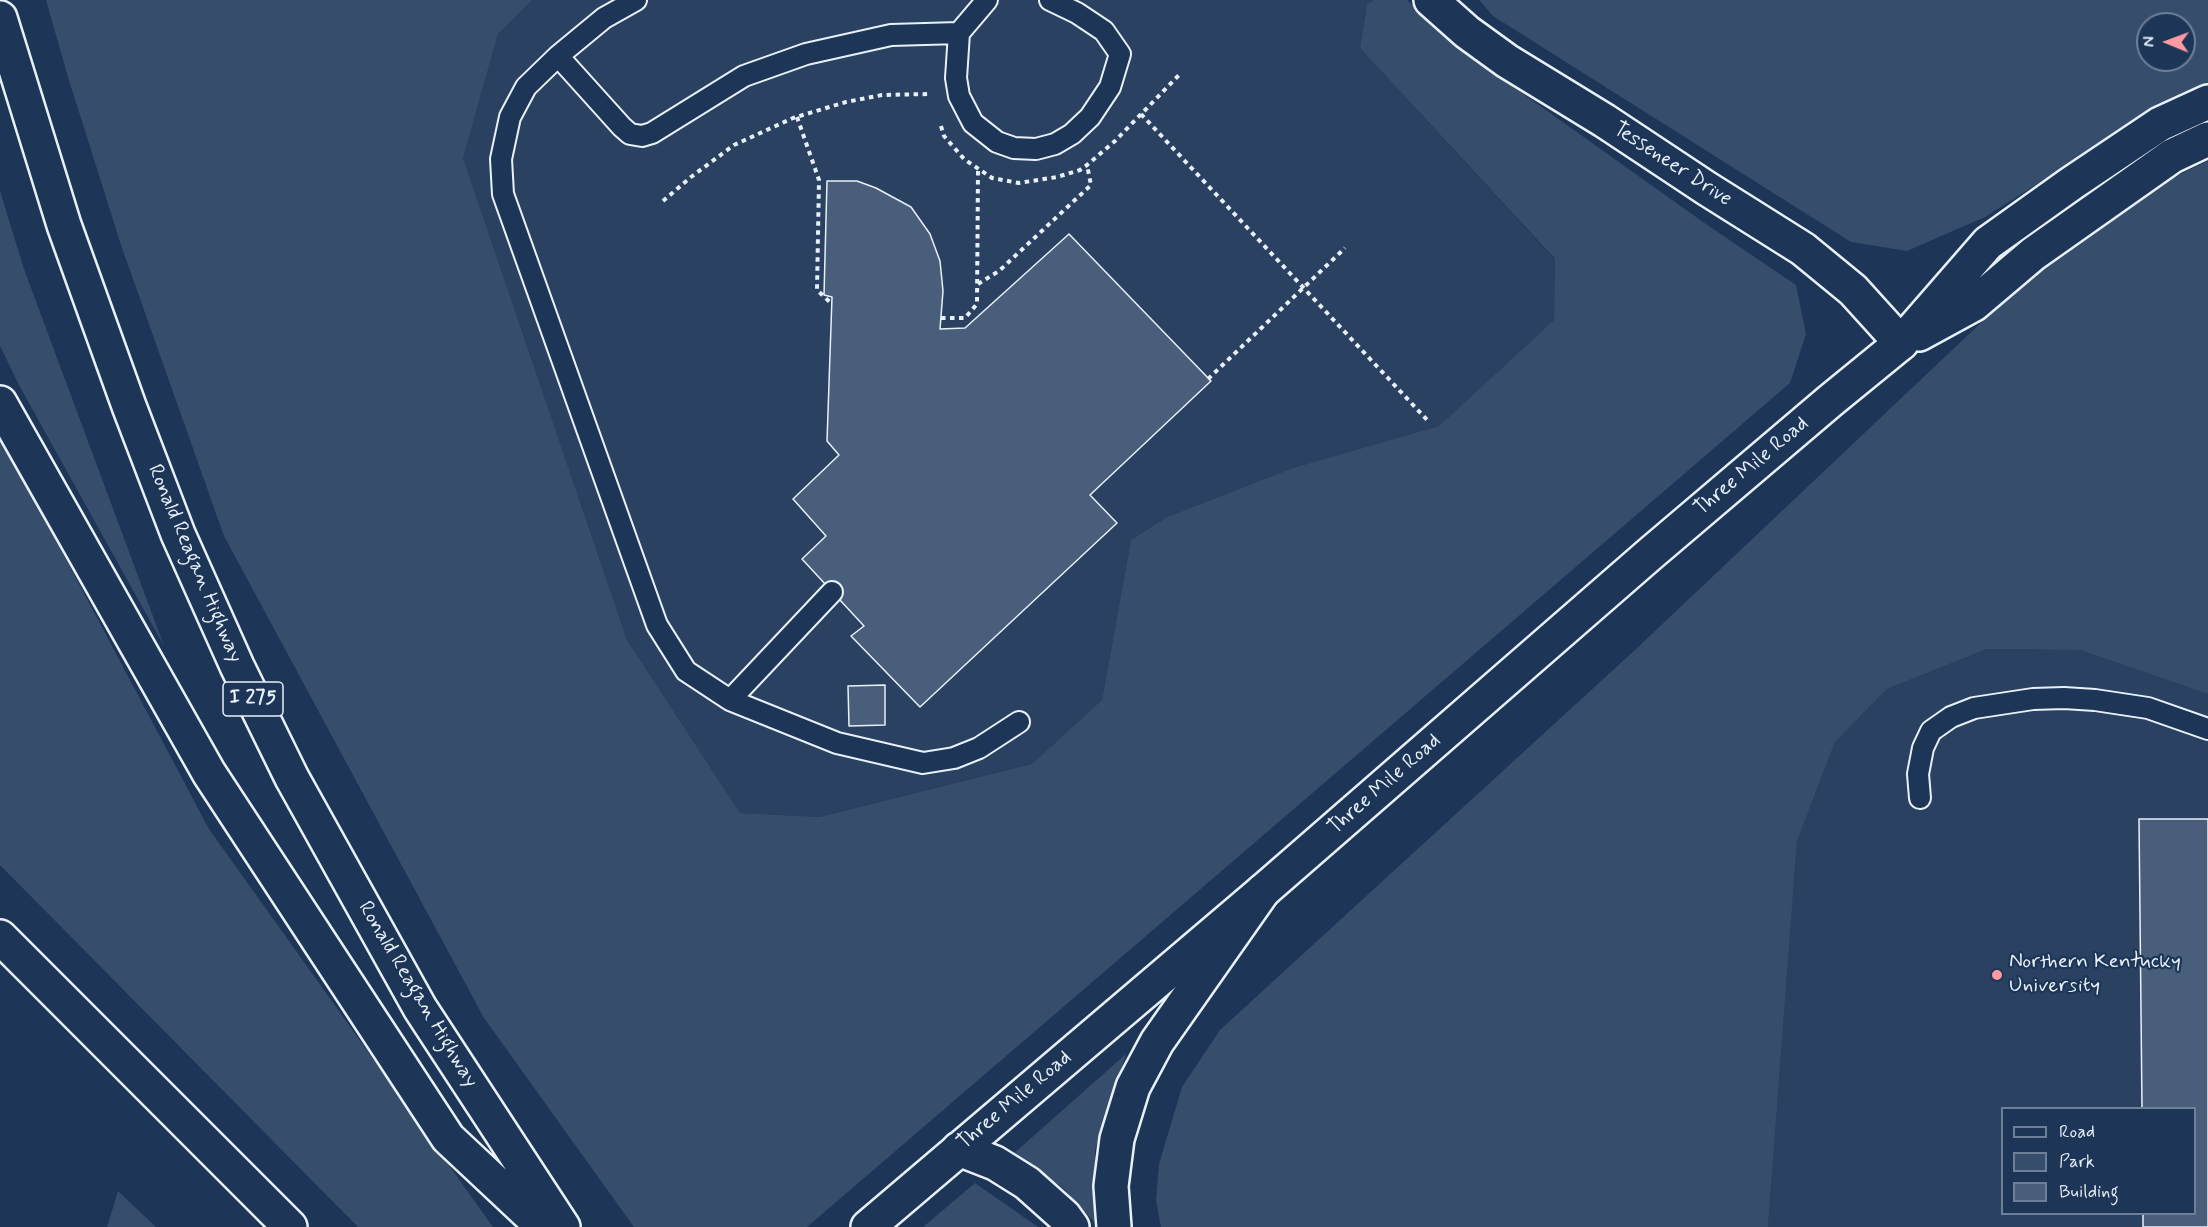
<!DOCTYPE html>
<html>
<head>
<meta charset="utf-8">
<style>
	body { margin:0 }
	#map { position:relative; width:2208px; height:1227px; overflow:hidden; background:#1d3557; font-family:Mynerve,sans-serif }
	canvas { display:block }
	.legend { position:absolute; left:2001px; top:1107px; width:195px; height:108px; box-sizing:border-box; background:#1d3557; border:2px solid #6e8097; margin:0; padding:8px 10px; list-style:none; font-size:18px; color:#e8f1f8 }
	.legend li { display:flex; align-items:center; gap:12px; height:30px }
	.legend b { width:30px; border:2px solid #6e8097 }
	.north { position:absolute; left:2136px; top:12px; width:60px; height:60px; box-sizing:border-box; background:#1d3557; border:2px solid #6e8097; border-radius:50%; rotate:271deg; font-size:16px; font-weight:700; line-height:24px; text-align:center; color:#e8f1f8 }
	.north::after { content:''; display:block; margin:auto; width:21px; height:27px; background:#ff9aa2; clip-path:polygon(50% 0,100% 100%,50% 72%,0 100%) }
</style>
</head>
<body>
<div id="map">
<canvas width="2208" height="1227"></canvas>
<ul class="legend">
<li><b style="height:8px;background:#1d3557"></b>Road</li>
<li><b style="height:16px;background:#374d6c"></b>Park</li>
<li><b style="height:16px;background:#495e7a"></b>Building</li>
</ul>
<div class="north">N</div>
</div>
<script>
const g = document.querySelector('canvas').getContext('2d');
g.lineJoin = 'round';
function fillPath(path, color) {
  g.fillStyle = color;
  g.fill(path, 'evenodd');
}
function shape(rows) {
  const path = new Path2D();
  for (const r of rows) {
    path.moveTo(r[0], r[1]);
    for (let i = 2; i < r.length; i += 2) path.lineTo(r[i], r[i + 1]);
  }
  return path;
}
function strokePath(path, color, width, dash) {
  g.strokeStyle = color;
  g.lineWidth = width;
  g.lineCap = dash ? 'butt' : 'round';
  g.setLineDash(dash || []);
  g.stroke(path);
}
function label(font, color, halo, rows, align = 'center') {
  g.font = font + ' Mynerve,sans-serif';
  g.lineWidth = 4.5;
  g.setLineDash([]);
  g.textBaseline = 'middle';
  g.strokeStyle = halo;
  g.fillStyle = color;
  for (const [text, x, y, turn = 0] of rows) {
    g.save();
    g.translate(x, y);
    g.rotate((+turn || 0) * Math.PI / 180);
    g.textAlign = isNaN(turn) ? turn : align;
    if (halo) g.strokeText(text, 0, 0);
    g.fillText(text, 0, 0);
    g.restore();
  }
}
const built = shape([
	[532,0,1374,0,1367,4,1360,48,1555,260,1554,320,1439,426,1293,468,1167,517,1131,540,1102,700,1032,764,820,817,740,813,627,640,463,158,498,34],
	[1987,649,2080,650,2208,694,2208,1227,1768,1227,1797,841,1835,742,1887,689],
	[2002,1108,2194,1108,2194,1214,2002,1214]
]);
const green = shape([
	[46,0,532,0,498,34,463,158,627,640,740,813,820,817,1032,764,1102,700,1131,540,1167,517,1293,468,1439,426,1554,320,1555,259,1360,48,1367,4,1374,0,1407,0,1456,46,1703,222,1796,285,1806,334,1790,383,807,1227,634,1227,484,1018,224,536,121,245,68,77],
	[1479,0,2208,0,2208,84,2061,169,1985,217,1907,251,1851,242,1493,16],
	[2148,24,2184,24,2184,60,2148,60],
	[2208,161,2208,694,2080,650,1987,649,1887,689,1835,742,1797,841,1768,1227,1161,1227,1156,1200,1159,1164,1182,1087,1220,1030,1636,649,2023,283,2135,196],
	[0,191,24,269,164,646,20,387,0,346],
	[0,435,209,829,493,1227,358,1227,0,865],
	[1126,1054,1095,1151,1096,1224,1062,1187,1012,1155],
	[975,1183,1038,1227,923,1227],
	[118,1191,156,1227,107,1227]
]);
const building = shape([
	[827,181,857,181,876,188,911,207,930,234,940,261,943,291,940,329,965,328,1069,234,1211,381,1090,495,1117,523,920,707,851,636,864,626,802,559,826,536,793,499,839,455,827,441,832,297,824,295,827,181],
	[885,685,885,725,849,726,848,686,885,685],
	[2139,819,2208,819,2208,1227,2143,1227,2143,1214,2194,1214,2194,1108,2142,1108,2139,819]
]);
const path = shape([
	[1141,114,1429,422],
	[797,117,819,180,817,290,832,304],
	[941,126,944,136,964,159,992,178,1019,183,1057,177,1080,170,1087,165,1115,141,1181,73],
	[663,201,691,177,734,145,793,118,846,102,882,95,929,94,930,96],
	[978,284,999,271,1091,185,1087,165],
	[941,318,965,318,977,304,978,170],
	[1208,379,1345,248]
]);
const lane = shape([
	[636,0,604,18,558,56,622,127,630,134,642,136,652,133,744,76,806,54,891,35,959,33],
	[987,0,959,33,956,78,959,96,973,123,997,142,1014,148,1036,149,1055,144,1072,134,1090,117,1110,87,1120,54,1104,31,1077,13,1050,0],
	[558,56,526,87,510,117,501,159,503,194,657,625,686,671,730,700,832,592],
	[730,700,837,743,923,763,954,758,979,748,1019,722],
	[1920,798,1918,774,1923,748,1931,731,1951,717,1974,708,2033,699,2064,698,2095,700,2148,708,2208,729]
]);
const street = shape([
	[1431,0,1467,32,1507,61,1605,121,1706,188,1803,249,1853,290,1901,343]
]);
const secondary = shape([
	[1919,334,1974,304,2033,254,2172,156,2208,139],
	[868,1227,1263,891,1650,554,1830,401,1901,343,1988,243,2072,183,2160,124,2208,102]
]);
const highway = shape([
	[0,18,64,225,129,406,178,534,237,666,292,778,420,1008,563,1227],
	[0,403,209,773,448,1138,543,1227],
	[0,937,290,1227],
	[959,1149,995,1163,1027,1183,1064,1216,1072,1227],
	[1114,1227,1111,1186,1117,1139,1133,1087,1157,1042,1263,891]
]);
const markers = [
	[1997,975,6,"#ff9aa2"]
];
const shields = [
	[253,699,60]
];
const shieldNames = [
	["I 275",253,699]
];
const streetNames = [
	["Tesseneer Drive",1672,165,33],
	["Three Mile Road",1752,467,-40],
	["Ronald Reagan Highway",194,564,67],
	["Three Mile Road",1385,785,-41],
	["Ronald Reagan Highway",417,995,59],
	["Three Mile Road",1015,1101,-40]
];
const poiNames = [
	["Northern Kentucky",2009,963],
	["University",2009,987]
];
fillPath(built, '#2a4162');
fillPath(green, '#374d6c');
fillPath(building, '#495e7a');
strokePath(building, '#e8f1f8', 1.5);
strokePath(lane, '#e8f1f8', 24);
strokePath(street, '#e8f1f8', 38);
strokePath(secondary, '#e8f1f8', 38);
strokePath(highway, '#e8f1f8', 38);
strokePath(path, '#e8f1f8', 4, [4.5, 4.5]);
strokePath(lane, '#1d3557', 20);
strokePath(street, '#1d3557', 33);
strokePath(secondary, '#1d3557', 33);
strokePath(highway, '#1d3557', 33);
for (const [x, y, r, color] of markers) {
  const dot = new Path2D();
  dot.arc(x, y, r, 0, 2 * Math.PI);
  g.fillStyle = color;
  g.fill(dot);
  strokePath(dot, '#1d3557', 2);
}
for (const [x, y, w] of shields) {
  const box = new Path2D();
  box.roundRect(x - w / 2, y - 17, w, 34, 4.5);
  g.fillStyle = '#1d3557';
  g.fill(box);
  strokePath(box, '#e8f1f8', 1.5);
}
label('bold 20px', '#e8f1f8', null, shieldNames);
label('21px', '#e8f1f8', '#1d3557', streetNames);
label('21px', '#e8f1f8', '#1d3557', poiNames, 'left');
</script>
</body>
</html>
